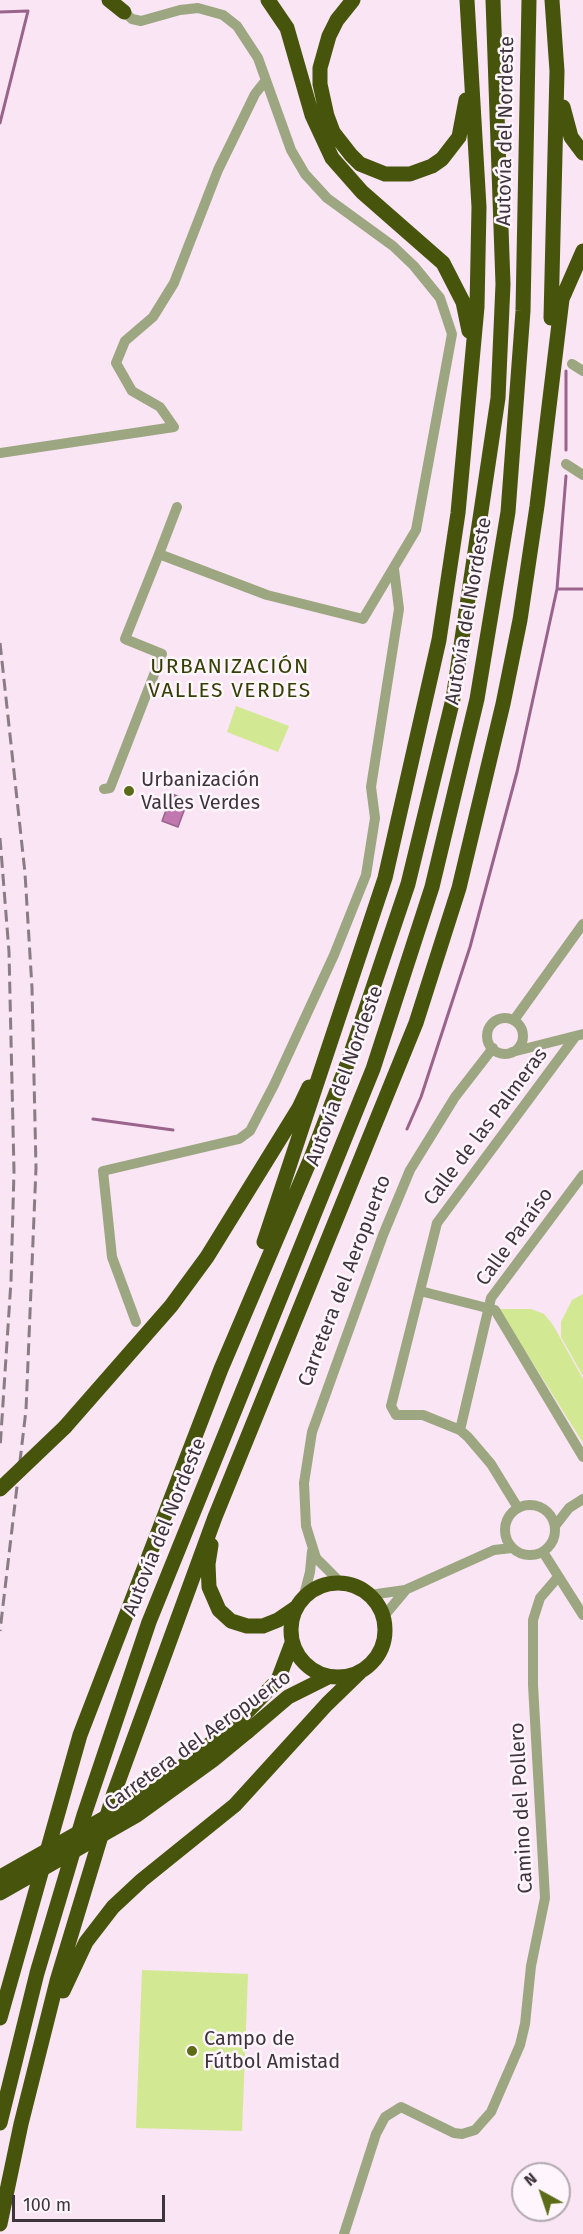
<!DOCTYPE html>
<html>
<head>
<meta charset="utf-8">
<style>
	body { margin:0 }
	#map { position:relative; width:583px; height:2234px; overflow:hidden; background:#f9e5f3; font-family:"Fira Sans",sans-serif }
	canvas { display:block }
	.north { position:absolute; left:511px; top:2162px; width:60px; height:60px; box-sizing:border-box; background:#fef6fc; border:2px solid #b1a9af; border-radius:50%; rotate:320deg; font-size:16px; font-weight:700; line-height:24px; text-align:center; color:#3d353b }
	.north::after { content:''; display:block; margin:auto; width:21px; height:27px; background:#5b6b16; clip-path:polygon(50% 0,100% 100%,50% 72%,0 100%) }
	.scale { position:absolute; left:12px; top:2195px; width:153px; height:27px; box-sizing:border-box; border:3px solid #3d353b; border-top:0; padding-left:8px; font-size:18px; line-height:21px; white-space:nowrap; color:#3d353b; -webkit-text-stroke:4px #fef6fc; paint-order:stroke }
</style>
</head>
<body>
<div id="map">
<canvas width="583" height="2234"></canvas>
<div class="north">N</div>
<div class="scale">100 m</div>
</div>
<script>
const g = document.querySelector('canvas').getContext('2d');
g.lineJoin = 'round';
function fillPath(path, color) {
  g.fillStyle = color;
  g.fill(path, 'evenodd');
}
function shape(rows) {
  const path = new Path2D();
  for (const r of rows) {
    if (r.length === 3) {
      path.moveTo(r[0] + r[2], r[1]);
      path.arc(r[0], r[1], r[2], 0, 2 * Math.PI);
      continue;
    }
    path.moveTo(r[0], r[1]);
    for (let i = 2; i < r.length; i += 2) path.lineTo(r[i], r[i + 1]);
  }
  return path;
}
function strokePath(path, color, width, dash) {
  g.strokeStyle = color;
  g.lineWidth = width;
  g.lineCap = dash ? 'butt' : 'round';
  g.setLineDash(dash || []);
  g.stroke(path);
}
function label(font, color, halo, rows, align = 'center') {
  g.font = font + ' "Fira Sans",sans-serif';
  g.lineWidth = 5;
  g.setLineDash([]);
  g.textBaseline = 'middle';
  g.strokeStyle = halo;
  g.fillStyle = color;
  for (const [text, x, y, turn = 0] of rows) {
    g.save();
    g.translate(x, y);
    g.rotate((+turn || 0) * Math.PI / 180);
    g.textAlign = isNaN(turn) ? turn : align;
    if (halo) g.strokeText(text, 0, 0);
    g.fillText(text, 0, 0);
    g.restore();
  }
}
const green = shape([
	[236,706,289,726,278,752,227,732],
	[583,1294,583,1376,561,1337,561,1322,572,1300],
	[499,1309,531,1309,544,1314,553,1325,583,1379,583,1443],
	[142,1970,248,1974,242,2131,136,2128]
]);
const water = shape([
	[172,794,188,800,178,827,162,821,172,794]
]);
const stream = shape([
	[0,12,28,11,0,123],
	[566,450,566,371],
	[557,589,583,589],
	[93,1119,173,1130],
	[407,1129,421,1097,470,947,517,772,557,589,566,476]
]);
const minor = shape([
	[124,12,132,19,141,21,180,10,198,8,223,15,237,26,258,58,291,150,305,174,327,198,393,246,414,266,440,298,452,334,416,530,363,619,267,595,159,554,177,507],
	[572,364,583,371],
	[0,453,174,427,160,407,132,391,116,363,125,341,153,317,174,283,218,170,255,94,266,80],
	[566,464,583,475],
	[104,789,110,788,162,654,125,639,159,554],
	[505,1036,18],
	[514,1020,583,924],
	[512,1052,583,1034],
	[420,1291,495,1310,583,1457],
	[136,1322,112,1257,103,1171,239,1139,250,1131,274,1085,334,955,366,875,375,818,371,787,399,609,394,569],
	[460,1430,491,1298,583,1175],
	[530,1530,25],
	[518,1508,491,1464,468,1437,460,1430,423,1415,396,1415,391,1406,437,1223,575,1037],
	[555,1526,569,1508,583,1499],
	[543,1552,583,1615],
	[341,1583,316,1558,306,1526,304,1483,312,1432,383,1235,410,1170,455,1097,493,1048],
	[370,1595,405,1590,494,1550,512,1548],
	[303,1599,310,1572,312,1551],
	[384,1616,405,1591],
	[344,2234,376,2134,385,2117,401,2107,454,2133,462,2134,475,2130,491,2112,520,2045,525,2024,531,1966,545,1898,533,1685,533,1620,540,1598,558,1577]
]);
const highway = shape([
	[109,0,124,12],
	[268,0,287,28,312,115,332,158,362,192,443,263,463,302,469,331],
	[353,0,337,20,329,36,320,68,320,84,327,116,333,132,351,155,360,164,385,174,410,174,432,166,442,159,459,137,466,100],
	[563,107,571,137,583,153],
	[551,318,557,71,552,0],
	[264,1242,385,878,439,640,458,513,477,307,479,207,467,0],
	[65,1427,171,1306,207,1257,299,1108,309,1087],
	[211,1545,208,1564,209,1587,219,1610,231,1621,247,1626,263,1626,278,1620,297,1607],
	[338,1630,47],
	[238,1721,278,1680,292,1643],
	[247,1732,288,1697,328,1677],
	[63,1991,86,1942,113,1907,142,1880,235,1805,327,1704,360,1672],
	[0,2018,80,1735,221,1369,311,1158,348,1062,408,884,453,699,498,398,503,284,493,0],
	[0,2123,37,1973,84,1815,149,1622,373,1069,432,887,477,699,508,512,523,311,529,0],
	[0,2224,21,2124,57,1981,114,1793,215,1517,416,1023,459,888,503,704,520,620,537,506,562,299,583,251]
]);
const rail = shape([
	[0,643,25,873,32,988,36,1168,26,1410,0,1631],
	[0,838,9,952,14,1171,11,1281,0,1449]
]);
const highwayBridge = shape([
	[0,1489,65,1427],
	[0,1877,124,1807,187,1763,238,1721],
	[0,1893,137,1815,213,1760,247,1732]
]);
const markers = [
	[129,791,6,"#5b6b16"],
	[192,2051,6,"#5b6b16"]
];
const streetNames = [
	["Autovía del Nordeste",506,131,-89],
	["Autovía del Nordeste",469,611,-80],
	["Autovía del Nordeste",345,1076,-70],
	["Calle de las Palmeras",486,1127,-53],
	["Calle Paraíso",515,1237,-54],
	["Carretera del Aeropuerto",345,1281,-69],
	["Autovía del Nordeste",165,1527,-68],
	["Carretera del Aeropuerto",198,1741,-36],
	["Camino del Pollero",522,1808,-93]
];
const poiNames = [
	["Urbanización",141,780],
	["Valles Verdes",141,803],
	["Campo de",204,2039],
	["Fútbol Amistad",204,2062]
];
const neighbourhoodNames = [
	["URBANIZACIÓN",230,667],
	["VALLES VERDES",230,691]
];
fillPath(green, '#d3e892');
fillPath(water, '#c177af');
strokePath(water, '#99638c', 1.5);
strokePath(stream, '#99638c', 3);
strokePath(minor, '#9ca681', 10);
strokePath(highway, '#47540b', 15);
strokePath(rail, '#897c85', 3, [12, 6]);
strokePath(highwayBridge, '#47540b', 15);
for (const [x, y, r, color] of markers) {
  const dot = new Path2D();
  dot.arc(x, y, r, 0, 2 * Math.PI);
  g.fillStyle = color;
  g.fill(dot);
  strokePath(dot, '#fef6fc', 2);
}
label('20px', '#3d353b', '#fef6fc', streetNames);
label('20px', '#3d353b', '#fef6fc', poiNames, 'left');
g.letterSpacing = '1.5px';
label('21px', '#343f03', '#fef6fc', neighbourhoodNames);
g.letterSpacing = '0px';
</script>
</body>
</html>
